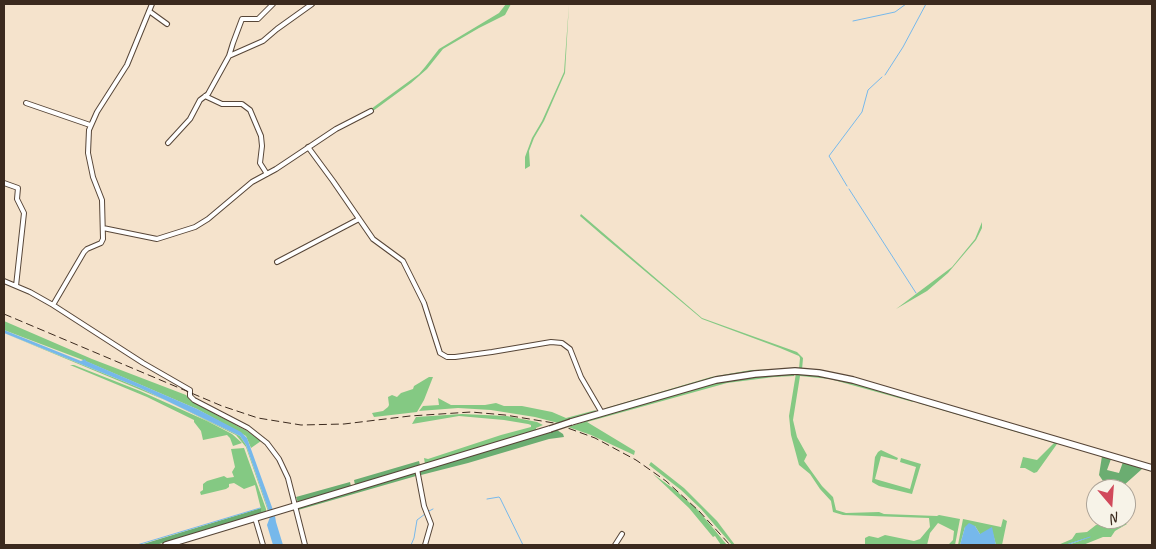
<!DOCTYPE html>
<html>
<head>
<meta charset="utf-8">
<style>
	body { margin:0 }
	#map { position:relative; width:1156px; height:549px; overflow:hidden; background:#f5e3cc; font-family:Caveat,sans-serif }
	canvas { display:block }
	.frame { position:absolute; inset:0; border:5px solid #3b2a1e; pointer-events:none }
	.north { position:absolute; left:1086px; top:479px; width:50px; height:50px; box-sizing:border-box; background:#f7f3e8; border:1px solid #aca397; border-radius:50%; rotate:162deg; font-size:14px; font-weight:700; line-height:20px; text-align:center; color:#3b2a1e }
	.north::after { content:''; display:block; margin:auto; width:18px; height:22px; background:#d1495b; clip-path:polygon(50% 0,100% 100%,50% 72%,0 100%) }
</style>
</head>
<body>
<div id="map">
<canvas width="1156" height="549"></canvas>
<div class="frame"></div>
<div class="north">N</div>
</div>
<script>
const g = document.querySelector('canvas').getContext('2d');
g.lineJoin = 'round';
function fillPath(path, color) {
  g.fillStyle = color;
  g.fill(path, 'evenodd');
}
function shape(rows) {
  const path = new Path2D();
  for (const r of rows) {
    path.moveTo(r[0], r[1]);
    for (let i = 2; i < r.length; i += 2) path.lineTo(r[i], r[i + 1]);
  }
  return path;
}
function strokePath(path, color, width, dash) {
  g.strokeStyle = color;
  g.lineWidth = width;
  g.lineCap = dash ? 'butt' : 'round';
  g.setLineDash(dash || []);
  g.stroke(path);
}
const green = shape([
	[506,4,511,4,505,15,479,28,443,49,427,69,411,83,373,111,371,109,419,74,425,67,439,49,499,13],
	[569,4,565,73,544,121,534,138,529,151,530,166,525,169,525,157,532,138,542,121,564,72],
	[581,214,702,318,797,352,803,358,802,370,759,371,719,377,612,408,606,408,711,377,751,370,799,369,800,358,799,356,780,348,702,319,602,235,580,216],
	[982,222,982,228,976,240,948,273,927,291,896,309,952,267,975,239],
	[4,321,92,359,186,395,193,402,247,431,261,441,251,448,246,436,197,409,83,360,4,330],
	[4,333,140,388,240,436,246,445,269,512,268,511,246,447,236,435,165,400],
	[70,365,74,365,140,391,207,421,232,434,242,443,233,446,230,438,227,435,203,440,201,431,194,422,194,420,147,397],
	[796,373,848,381,912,400,913,402,830,379,800,376,793,420,797,437,807,455,804,461,822,486,833,497,836,510,846,513,879,512,884,514,937,516,939,515,960,519,955,545,948,545,953,540,954,531,938,523,930,533,927,545,865,545,865,538,869,536,878,538,885,535,914,541,920,539,930,527,929,518,843,515,833,512,831,501,820,489,810,474,799,465,791,435,789,416],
	[794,374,794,376,774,377,727,383,587,422,635,451,634,455,591,435,568,427,708,383,755,376],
	[429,377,433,377,424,400,417,412,374,417,372,413,383,411,388,407,389,405,388,397,392,395,397,397,401,393,413,389,414,386],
	[438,398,451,405,485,405,496,403,504,406,522,406,552,412,566,418,596,410,594,413,558,423,535,417,491,410,458,408,419,411,423,406,439,405],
	[919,402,1056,441,1057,444,1037,472,1034,473,1025,468,1020,468,1023,457,1037,460,1054,443,918,403],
	[462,414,507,416,537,422,543,425,536,428,536,430,425,464,424,458,428,459,501,435,531,427,531,425,528,424,504,420,459,416,412,424,416,417],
	[244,448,266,509,266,512,262,513,255,485,244,489,234,483,229,484,229,487,226,489,201,495,200,492,203,490,203,484,207,481,224,476,227,478,234,477,232,472,235,467,231,449],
	[881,450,898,458,897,460,881,456,875,479,910,489,916,467,900,462,901,458,921,464,912,494,879,486,872,482,875,457,878,452],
	[651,462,684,488,717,521,735,545,732,545,701,509,681,490,649,465],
	[653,474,674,489,698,510,727,545,721,545,715,536,713,537,689,508],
	[963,519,1001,527,1003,519,1007,521,1002,545,996,545,993,534,980,534,975,526,965,527,960,545,958,545],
	[1119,520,1127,524,1115,531,1111,537,1103,537,1083,545,1068,545,1090,537,1065,545,1058,545,1072,539,1076,533,1087,532,1096,525]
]);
const forest = shape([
	[557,430,563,434,564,437,549,439,468,463,421,475,419,470],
	[1102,456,1111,459,1107,470,1119,473,1123,462,1142,467,1142,469,1123,486,1103,481,1099,475],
	[419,461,420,465,355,485,354,480],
	[415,472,416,476,298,510,298,508],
	[350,482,351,486,298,502,297,500,296,497],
	[261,508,262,513,156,545,140,545]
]);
const water = shape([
	[4,330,81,361,85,359,86,361,197,409,241,432,247,438,273,510,269,512,246,445,240,436,140,388,4,333],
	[275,516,276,522,283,545,273,545,267,525,270,517],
	[969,523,975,526,980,534,992,527,996,545,960,545,965,527]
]);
const stream = shape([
	[853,21,895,12,906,4],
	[885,75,903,47,926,4],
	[847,186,829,156,862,112,868,90,882,77],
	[849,189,916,293],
	[487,499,499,497,500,498,523,545],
	[429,511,433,509],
	[137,545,260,508],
	[411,545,414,538,417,520,425,514],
	[1066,545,1090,537]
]);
const minor = shape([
	[149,11,167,24],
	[229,56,233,43,242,19,258,19,273,4],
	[205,96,222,104,242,104,250,110,261,136,262,146,260,163,267,174],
	[26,103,90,125],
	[168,143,190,119,200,100,208,94,229,56,263,41,277,29,312,4],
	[308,147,333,181,373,239,403,261,424,303,440,353,447,357,455,357,492,352,551,342,562,343,570,349,581,377,602,413],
	[4,183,18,188,17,199,24,213,16,286],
	[103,228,157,239,195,227,208,219,252,182,276,169,336,129,371,111],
	[277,262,359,219],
	[4,281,30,292,53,305,143,363,190,390,190,396,194,400,248,428,267,443,279,459,288,478,305,545],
	[53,305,84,252,87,249,101,243,103,239,102,200,93,177,88,153,89,130,97,112,127,65,152,4],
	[417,469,424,506,431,524,425,545],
	[255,518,263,545],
	[615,545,622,534]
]);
const secondary = shape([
	[571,422,716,380,755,374,795,371,819,373,853,380,1152,468],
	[166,545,550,429]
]);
const rail = shape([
	[4,314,222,406,258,418,301,425,344,424,410,416,471,412,505,415,554,423,595,438,636,460,666,481,699,511,730,545]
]);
const secondaryBridge = shape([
	[550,429,571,422]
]);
fillPath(green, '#84c983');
fillPath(forest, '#6bad71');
fillPath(water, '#76b8eb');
strokePath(stream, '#76b8eb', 1);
strokePath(minor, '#574638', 6);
strokePath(secondary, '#574638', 8);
strokePath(minor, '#fff', 4);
strokePath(secondary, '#fff', 5.5);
strokePath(rail, '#3b2a1e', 1, [8, 4]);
strokePath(secondaryBridge, '#574638', 8, []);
strokePath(secondaryBridge, '#fff', 5.5);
</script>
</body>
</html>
